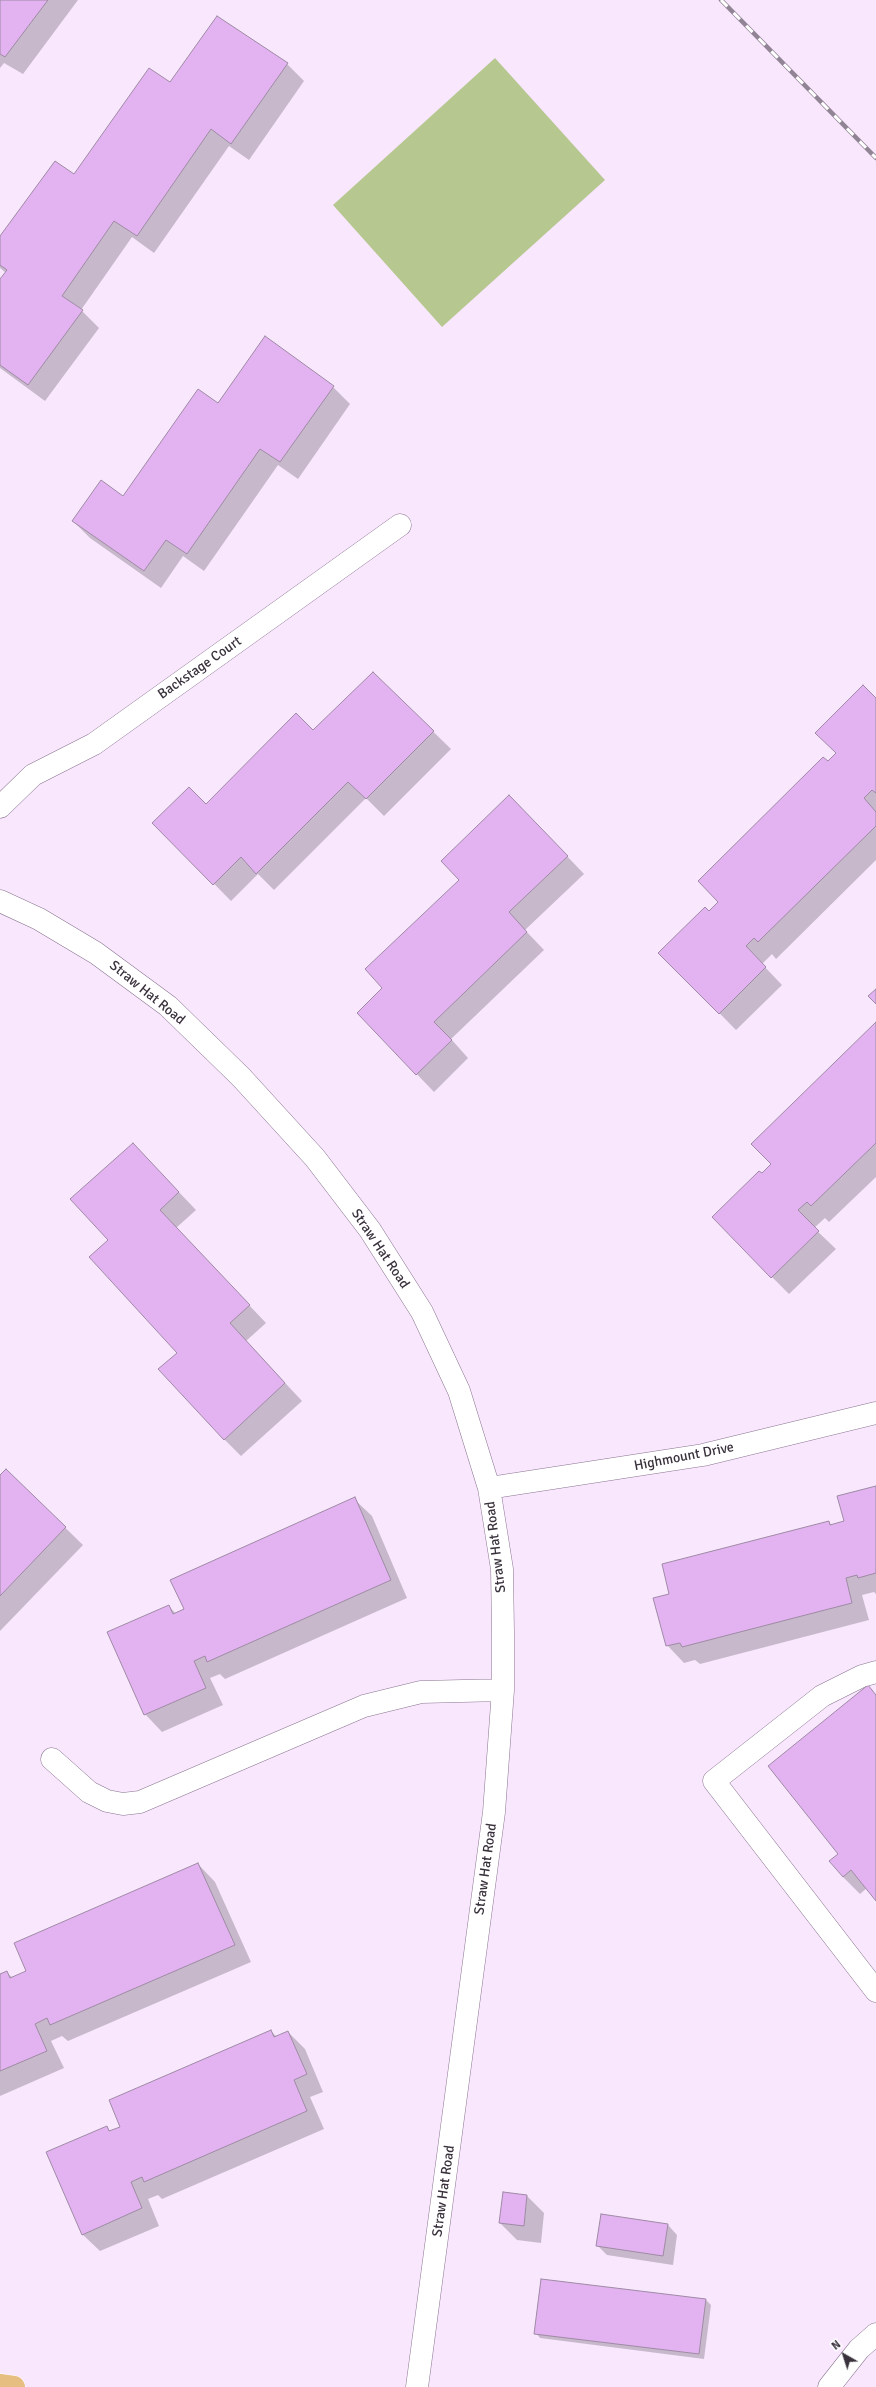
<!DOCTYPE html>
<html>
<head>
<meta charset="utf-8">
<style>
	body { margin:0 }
	#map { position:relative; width:876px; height:2387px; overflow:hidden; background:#f9e7fe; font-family:Signika,sans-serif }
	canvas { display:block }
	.north { position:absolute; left:824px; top:2335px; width:40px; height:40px; -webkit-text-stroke:3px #fff; paint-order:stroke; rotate:321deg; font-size:11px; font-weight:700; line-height:16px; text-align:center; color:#39313c }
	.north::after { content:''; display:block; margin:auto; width:14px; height:18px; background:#39313c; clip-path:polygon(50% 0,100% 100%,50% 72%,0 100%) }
</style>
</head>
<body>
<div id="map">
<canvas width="876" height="2387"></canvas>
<div class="north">N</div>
</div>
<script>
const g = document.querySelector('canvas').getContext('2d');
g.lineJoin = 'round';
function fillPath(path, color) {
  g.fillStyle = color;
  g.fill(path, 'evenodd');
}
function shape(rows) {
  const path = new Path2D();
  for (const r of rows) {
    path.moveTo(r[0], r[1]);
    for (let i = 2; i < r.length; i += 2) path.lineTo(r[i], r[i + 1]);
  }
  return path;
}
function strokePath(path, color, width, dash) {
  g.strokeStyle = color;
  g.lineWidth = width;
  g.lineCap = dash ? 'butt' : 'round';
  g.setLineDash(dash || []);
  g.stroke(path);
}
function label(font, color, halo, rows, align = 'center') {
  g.font = font + ' Signika,sans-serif';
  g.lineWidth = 3;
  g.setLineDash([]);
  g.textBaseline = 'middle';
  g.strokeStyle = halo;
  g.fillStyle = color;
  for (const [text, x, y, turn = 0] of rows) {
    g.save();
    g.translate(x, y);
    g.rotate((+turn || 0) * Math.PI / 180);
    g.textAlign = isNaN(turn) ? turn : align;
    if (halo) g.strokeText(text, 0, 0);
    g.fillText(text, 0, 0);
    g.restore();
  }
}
const green = shape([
	[495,58,605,180,442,327,333,205]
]);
const shadow = shape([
	[0,0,78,0,23,74,4,63,0,68],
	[287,64,304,81,249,160,229,146,154,253,132,237,81,310,99,328,45,401,0,368,0,281,6,273,0,268,0,238,75,176,170,84],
	[333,387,350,404,298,479,278,465,204,571,183,556,161,588,90,538,73,521,123,497,218,404],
	[373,673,451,749,384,816,366,798,274,890,258,874,231,901,154,823,206,805,313,732],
	[876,699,876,860,776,959,772,954,762,964,782,985,736,1030,660,953,720,902,828,762,837,753],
	[526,813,584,874,525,930,544,950,451,1039,468,1058,434,1092,358,1013,384,988,460,880],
	[876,1023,876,1177,829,1222,825,1218,814,1228,836,1249,789,1294,772,1277,762,1175,773,1164],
	[133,1144,196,1210,176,1228,266,1323,246,1341,302,1401,241,1456,224,1439,178,1353,109,1240],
	[6,1470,83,1545,0,1631,0,1476],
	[876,1487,876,1594,874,1592,862,1595,869,1620,700,1664,695,1660,684,1663,667,1645,670,1594,828,1522,832,1525,845,1522],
	[354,1499,372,1516,407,1598,225,1679,220,1674,210,1678,223,1705,162,1732,145,1714,169,1606,176,1614],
	[868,1687,876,1695,876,1899,867,1888,860,1894,843,1877,839,1854],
	[198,1864,215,1882,251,1962,68,2041,62,2036,51,2041,64,2068,0,2096,0,1975,6,1972,13,1978,27,1972],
	[271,2031,277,2037,288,2032,305,2049,323,2092,310,2097,324,2129,162,2199,158,2195,148,2199,159,2226,100,2251,82,2234,107,2127,111,2132,122,2127],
	[504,2193,527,2196,544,2213,541,2243,517,2240,500,2223],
	[668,2225,677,2235,673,2265,607,2255,597,2245],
	[706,2300,711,2305,704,2359,540,2338,536,2333]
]);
const building = shape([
	[0,0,48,0,5,57,0,54,0,0],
	[217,16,288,63,231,144,211,129,137,236,114,221,62,296,83,310,28,385,0,365,0,279,7,270,0,265,0,236,55,161,74,174,149,68,170,82,217,16],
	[265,336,334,386,280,462,260,449,187,554,166,540,144,571,72,521,101,480,123,496,198,389,218,403,265,336],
	[373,672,434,731,366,799,348,782,256,874,241,857,213,885,152,823,189,787,206,804,296,713,313,730,373,672],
	[863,685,876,698,876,793,872,790,864,798,876,812,876,826,758,942,754,938,746,946,766,967,719,1014,658,953,705,907,709,911,718,902,698,881,823,757,828,761,836,753,815,733,863,685],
	[509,795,568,856,509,912,527,932,434,1022,452,1040,416,1075,357,1013,382,988,365,969,459,880,441,861,509,795],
	[876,989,876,1004,868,996,876,989],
	[876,1022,876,1143,811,1206,807,1202,798,1210,819,1231,771,1278,712,1217,759,1171,762,1173,771,1164,751,1144,876,1022],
	[133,1143,179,1192,160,1210,250,1305,230,1323,285,1383,224,1440,158,1369,177,1353,89,1257,108,1240,70,1199,133,1143],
	[6,1469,66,1527,0,1596,0,1475,6,1469],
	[876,1486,876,1573,858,1578,857,1575,846,1578,852,1603,682,1647,680,1643,666,1646,653,1598,669,1594,662,1564,829,1521,830,1525,844,1521,837,1496,876,1486],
	[355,1497,391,1580,207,1662,205,1656,194,1661,206,1688,144,1715,107,1632,169,1605,173,1614,184,1609,170,1580,355,1497],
	[868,1685,876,1695,876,1901,851,1870,843,1877,829,1861,838,1854,768,1766,868,1685],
	[198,1863,235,1945,50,2025,47,2018,35,2024,47,2051,0,2071,0,1974,7,1971,10,1978,26,1971,14,1943,198,1863],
	[271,2030,274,2037,288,2031,307,2074,294,2080,307,2111,144,2182,142,2177,131,2182,142,2208,82,2235,46,2152,107,2126,109,2131,120,2127,109,2100,271,2030],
	[503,2192,527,2195,524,2226,499,2223,503,2192],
	[601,2214,668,2224,663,2256,596,2246,601,2214],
	[541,2279,706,2299,699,2354,534,2334,541,2279]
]);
const minor = shape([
	[0,807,33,775,94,744,400,525],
	[0,901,39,919,96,953,168,1006,241,1077,315,1158,370,1230,422,1312,459,1391,489,1488,502,1569,503,1632,503,1690,494,1812,417,2387],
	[489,1488,703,1455,876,1413],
	[876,1672,862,1676,822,1696,714,1781,876,1991],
	[52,1759,89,1792,107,1801,123,1804,140,1802,364,1706,421,1692,503,1690],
	[829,2387,859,2349,876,2334]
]);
const major = shape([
	[0,2385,14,2387]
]);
const rail = shape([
	[721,0,876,158]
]);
const streetNames = [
	["Backstage Court",200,668,-35],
	["Straw Hat Road",147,993,39],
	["Straw Hat Road",380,1249,56],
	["Highmount Drive",684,1457,-11],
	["Straw Hat Road",496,1547,-97],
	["Straw Hat Road",486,1869,-82],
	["Straw Hat Road",444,2191,-82]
];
fillPath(green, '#b6c790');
fillPath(shadow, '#0003');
fillPath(building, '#e3b3f1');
strokePath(building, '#9e8aa4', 1);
strokePath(minor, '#89758f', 23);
strokePath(major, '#fff', 23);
strokePath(minor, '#fff', 22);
strokePath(major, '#e7be82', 22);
strokePath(rail, '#918595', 4.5);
strokePath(rail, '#fff', 3, [9]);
label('14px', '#39313c', '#fff', streetNames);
</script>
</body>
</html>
